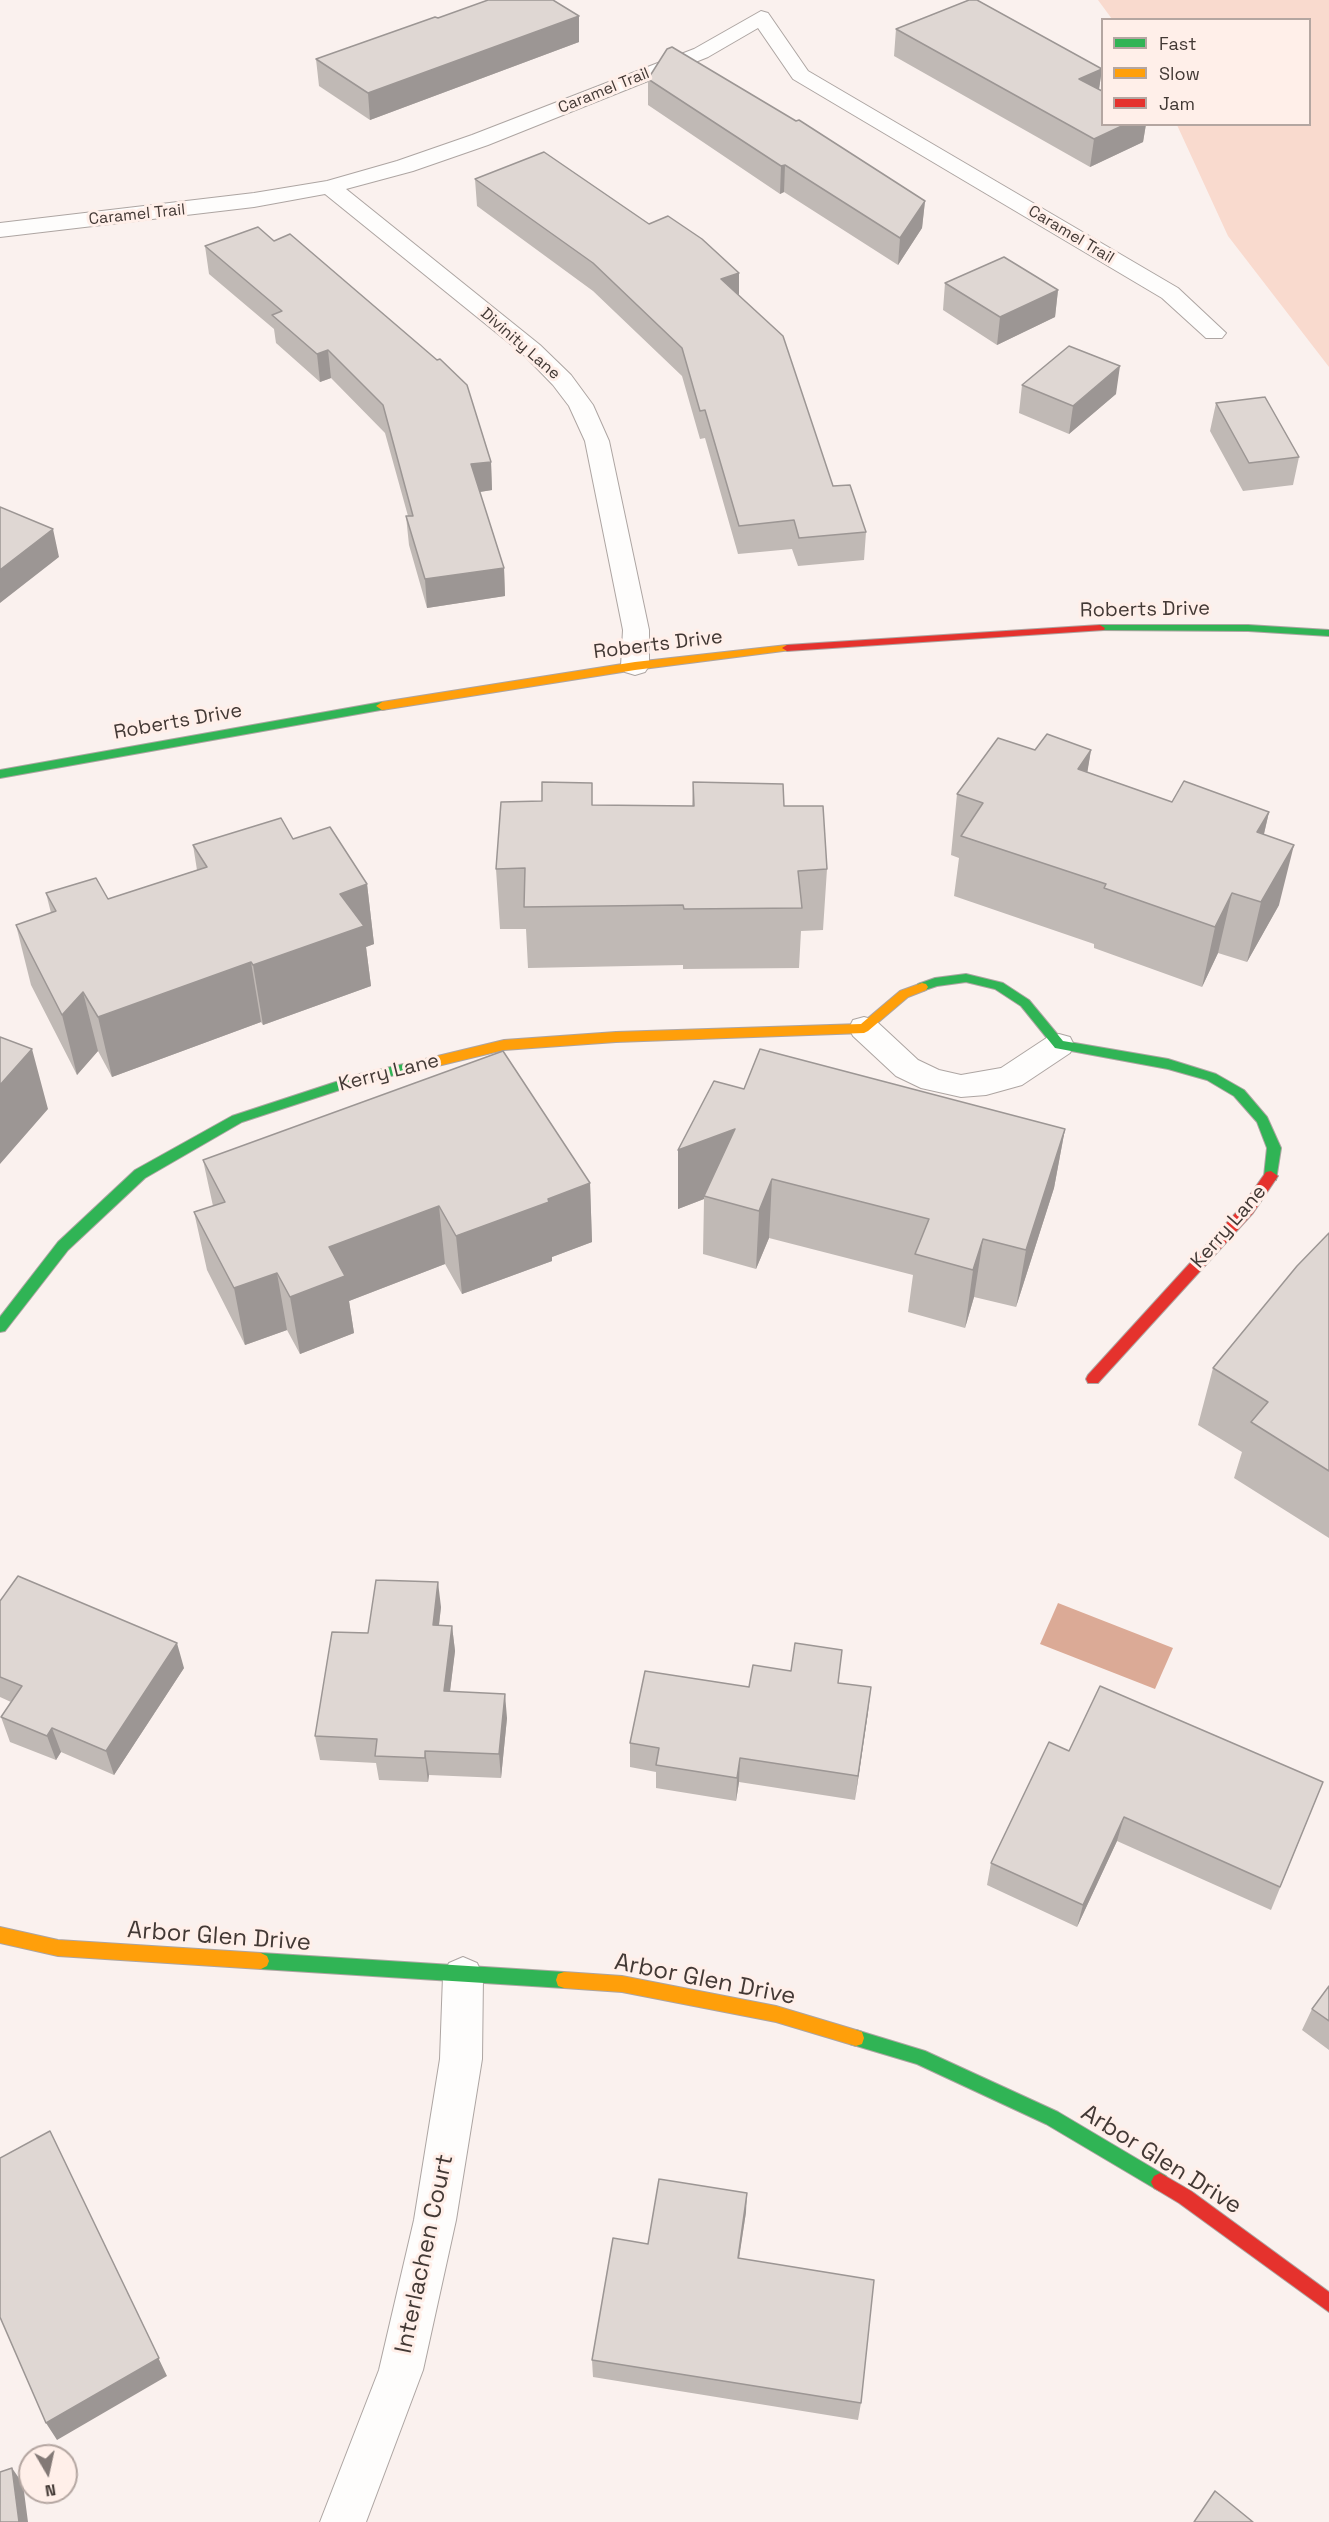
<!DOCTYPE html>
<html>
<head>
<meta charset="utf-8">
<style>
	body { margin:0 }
	#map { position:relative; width:1329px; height:2522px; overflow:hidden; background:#faf1ee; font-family:"Space Grotesk",sans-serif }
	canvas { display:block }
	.legend { position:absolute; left:1101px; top:18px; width:210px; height:108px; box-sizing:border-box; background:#ffefe9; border:2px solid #b4a6a1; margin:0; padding:8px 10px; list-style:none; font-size:18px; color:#433935 }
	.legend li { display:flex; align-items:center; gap:12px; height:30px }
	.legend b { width:30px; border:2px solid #b4a6a1 }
	.north { position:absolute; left:18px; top:2444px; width:60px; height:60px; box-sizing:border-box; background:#ffefe9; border:2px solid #b4a6a1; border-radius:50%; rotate:171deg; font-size:16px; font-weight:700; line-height:24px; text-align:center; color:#433935 }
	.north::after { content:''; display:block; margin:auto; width:21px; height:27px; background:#837976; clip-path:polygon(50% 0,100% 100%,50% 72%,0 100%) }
</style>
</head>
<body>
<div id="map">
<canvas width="1329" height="2522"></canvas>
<ul class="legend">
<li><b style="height:8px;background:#30b455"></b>Fast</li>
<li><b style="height:8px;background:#ff9f0a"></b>Slow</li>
<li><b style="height:8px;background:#e5322d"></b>Jam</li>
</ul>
<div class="north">N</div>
</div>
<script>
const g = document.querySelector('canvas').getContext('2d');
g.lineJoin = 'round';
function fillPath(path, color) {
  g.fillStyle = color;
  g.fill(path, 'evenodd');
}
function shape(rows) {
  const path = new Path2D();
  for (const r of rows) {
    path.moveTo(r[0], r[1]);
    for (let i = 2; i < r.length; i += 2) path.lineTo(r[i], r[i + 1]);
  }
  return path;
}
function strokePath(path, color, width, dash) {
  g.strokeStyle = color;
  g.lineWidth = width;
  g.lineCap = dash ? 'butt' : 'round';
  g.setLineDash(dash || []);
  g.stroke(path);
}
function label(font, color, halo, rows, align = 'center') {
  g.font = font + ' "Space Grotesk",sans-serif';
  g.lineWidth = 6;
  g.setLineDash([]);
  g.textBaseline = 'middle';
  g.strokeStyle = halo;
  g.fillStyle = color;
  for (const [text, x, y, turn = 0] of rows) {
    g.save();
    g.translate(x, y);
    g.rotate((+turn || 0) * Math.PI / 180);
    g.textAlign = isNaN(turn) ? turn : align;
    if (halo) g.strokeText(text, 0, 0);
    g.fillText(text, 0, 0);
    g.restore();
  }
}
const green = shape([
	[1098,0,1329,0,1329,367,1228,236,1177,125,1310,124,1310,20,1112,19]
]);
const water = shape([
	[1058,1603,1173,1648,1155,1689,1040,1644]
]);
const street = shape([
	[761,11,768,13,808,71,1178,288,1226,333,1222,338,1206,338,1162,298,793,79,758,28,708,57,488,145,413,171,346,189,540,345,571,375,593,405,609,441,649,630,649,666,645,672,635,675,625,672,621,666,623,630,585,441,569,406,553,385,524,355,325,194,254,207,0,237,0,223,254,193,327,181,397,161,472,135,694,49,761,11],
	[864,1017,875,1020,918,1060,939,1070,961,1075,1001,1068,1048,1037,1059,1034,1070,1037,1074,1045,1070,1053,1022,1085,986,1095,961,1097,921,1088,896,1076,853,1036,849,1028,853,1020,864,1017],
	[463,1957,477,1963,483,1976,482,2059,456,2220,423,2370,366,2522,320,2522,379,2370,414,2220,440,2059,443,1976,449,1963,463,1957]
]);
const fast = shape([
	[1100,625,1248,625,1329,630,1329,636,1248,631,1096,630,1095,628,1100,625],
	[382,702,386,703,386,709,0,778,0,770,382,702],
	[966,974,1003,983,1029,1000,1063,1041,1168,1059,1216,1074,1244,1090,1267,1117,1281,1148,1276,1180,1266,1180,1264,1176,1267,1148,1257,1122,1234,1096,1207,1080,1168,1069,1055,1048,1021,1006,995,989,966,982,937,986,922,991,916,987,918,984,935,978,966,974],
	[421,1060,425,1062,427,1065,425,1068,361,1083,242,1122,145,1178,68,1250,5,1331,0,1332,0,1317,58,1242,135,1170,232,1116,360,1074,421,1060],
	[261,1953,564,1972,570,1974,572,1980,570,1986,564,1988,261,1969,255,1966,253,1961,255,1956,261,1953],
	[856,2030,925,2051,1058,2112,1166,2176,1169,2182,1166,2188,1160,2191,1154,2188,1046,2124,917,2064,850,2044,848,2038,850,2032,856,2030]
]);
const slow = shape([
	[787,645,792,648,791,650,635,670,382,710,376,706,382,702,635,662,787,645],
	[922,983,926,984,928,987,926,990,908,997,868,1031,864,1033,616,1042,504,1050,421,1070,415,1065,421,1060,504,1040,616,1032,861,1024,900,991,922,983],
	[0,1927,58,1940,261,1953,267,1956,269,1961,267,1966,261,1969,58,1956,0,1943,0,1927],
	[564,1972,622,1976,776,2006,856,2030,862,2032,864,2038,862,2044,856,2046,776,2022,622,1992,564,1988,558,1986,556,1980,558,1974,564,1972]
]);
const jam = shape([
	[1100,625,1105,628,1104,630,787,651,782,648,787,645,1100,625],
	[1271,1171,1278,1176,1253,1213,1098,1383,1088,1383,1086,1379,1088,1375,1243,1205,1266,1172,1271,1171],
	[1160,2173,1191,2191,1329,2292,1329,2312,1179,2203,1154,2188,1151,2182,1154,2176,1160,2173]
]);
const wall = shape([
	[438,18,579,42,370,120,319,86,316,59],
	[896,29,1102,69,1099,89,1102,124,1146,124,1143,142,1090,167,894,56],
	[648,79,925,201,922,228,898,265,784,192,780,194,648,105],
	[475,179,649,224,739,273,739,295,833,486,866,532,864,560,798,566,792,549,738,554,705,438,700,439,682,376,593,291,477,206],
	[205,246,491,462,492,490,480,492,504,568,505,596,427,608,409,545,406,516,408,516,385,433,331,378,320,382,276,343,274,329,209,274],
	[945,283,1058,290,1055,317,997,345,943,310],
	[1022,385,1116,394,1069,434,1019,413],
	[1216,403,1299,457,1293,485,1243,491,1210,431],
	[1035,750,1091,750,1087,772,1172,802,1269,812,1264,834,1279,905,1247,962,1218,953,1202,987,1094,948,1094,944,954,896,959,858,951,855,957,794],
	[693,782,784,806,827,869,823,930,801,931,799,968,683,969,683,965,528,968,526,929,500,929,496,869,542,801,592,783,592,805,692,806],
	[293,839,367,884,374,944,366,947,371,986,263,1025,261,1022,112,1077,98,1051,77,1075,31,985,16,925,51,913,46,893,108,899,197,870,193,845],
	[744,1089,1065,1129,1054,1188,1016,1307,974,1297,965,1328,908,1312,913,1275,769,1238,756,1269,703,1254,704,1199,678,1209,678,1150],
	[203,1160,590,1183,592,1242,552,1257,552,1261,462,1294,445,1264,349,1301,354,1333,300,1354,287,1330,245,1345,207,1270,194,1212,213,1206],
	[1329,1233,1329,1538,1234,1478,1242,1452,1198,1425,1213,1368],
	[0,1601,184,1668,114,1775,61,1752,56,1760,10,1742,1,1717,11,1702,0,1697],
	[441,1607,439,1625,452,1626,455,1651,450,1691,507,1718,501,1778,429,1775,428,1782,379,1780,376,1763,320,1760,315,1736,368,1633],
	[839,1683,868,1712,855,1800,739,1782,736,1801,656,1788,656,1772,630,1767,630,1743,749,1687],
	[1069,1751,1323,1782,1271,1910,1117,1841,1077,1927,987,1885,991,1863],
	[1329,1986,1329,2050,1302,2030,1312,2009],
	[746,2212,739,2259,861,2403,858,2420,593,2377,592,2360,648,2244]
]);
const shadedWall = shape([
	[579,16,579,42,370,120,368,93],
	[1102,69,1098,96,1079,79],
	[1126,124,1146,124,1143,142,1090,167,1094,139],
	[785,165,784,192,780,194,781,166],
	[925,201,922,228,898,265,900,238],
	[739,273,739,301,721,279],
	[1058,290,1055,317,997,345,1000,317],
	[328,350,331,378,320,382,317,354],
	[1120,366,1116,394,1069,434,1073,406],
	[491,462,492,490,473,493,471,464],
	[53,529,59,557,0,603,0,570],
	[504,568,505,596,427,608,425,579],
	[1091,750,1081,811,1078,769],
	[1269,812,1255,872,1257,832],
	[1294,845,1279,905,1247,962,1261,902],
	[367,884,374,944,366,947,371,986,263,1025,253,965,340,894],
	[1232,893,1218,953,1202,987,1215,927],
	[251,962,261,1022,112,1077,98,1017],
	[83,992,98,1051,77,1075,62,1015],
	[32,1049,48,1109,0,1164,0,1085],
	[735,1129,704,1196,704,1199,678,1209,678,1150],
	[1065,1129,1054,1188,1016,1307,1026,1250],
	[772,1179,769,1238,756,1269,759,1211],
	[590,1183,592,1242,552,1257,552,1261,462,1294,456,1236,548,1199],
	[439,1206,445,1264,349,1301,354,1333,300,1354,290,1297,329,1247],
	[983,1239,974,1297,965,1328,973,1270],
	[277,1273,287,1330,245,1345,234,1288],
	[438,1582,441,1607,436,1650,433,1625],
	[452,1626,455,1651,447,1715,444,1691],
	[177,1643,184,1668,114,1775,106,1751],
	[871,1687,868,1712,855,1800,858,1776],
	[505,1694,507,1718,501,1778,499,1754],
	[52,1728,61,1752,56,1760,47,1736],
	[425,1751,429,1775,428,1782,425,1758],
	[740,1758,739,1782,736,1801,737,1778],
	[1124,1817,1117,1841,1077,1927,1083,1905],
	[50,2131,167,2376,57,2440,46,2423],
	[747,2193,746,2212,736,2277,738,2258],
	[12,2468,23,2484,28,2522,19,2522]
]);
const building = shape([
	[488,0,553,0,579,16,368,93,316,59,435,17,438,18,488,0],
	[969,0,977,0,1102,69,1079,79,1102,91,1102,124,1126,124,1094,139,896,29,969,0],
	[672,47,796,121,799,120,925,201,900,238,785,165,781,166,648,79,667,49,672,47],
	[544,152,649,224,668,216,702,239,739,273,721,279,783,336,833,486,850,485,866,532,799,538,794,520,739,526,705,410,700,411,682,348,593,263,475,179,544,152],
	[258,227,274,241,290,234,437,360,440,359,467,385,491,462,471,464,504,568,425,579,406,516,413,516,383,405,328,350,317,354,272,315,282,311,205,246,258,227],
	[1004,257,1058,290,1000,317,945,283,1004,257],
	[1069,346,1120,366,1073,406,1022,385,1069,346],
	[1265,397,1299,457,1249,463,1216,403,1265,397],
	[0,507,53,529,0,570,0,507],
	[1047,734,1091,750,1078,769,1172,802,1184,781,1269,812,1257,832,1294,845,1261,902,1232,893,1215,927,1104,888,1106,884,961,836,983,803,957,794,998,738,1035,750,1047,734],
	[542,782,592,783,592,805,694,806,693,782,783,784,784,806,823,806,827,869,798,871,802,908,684,909,683,905,524,907,525,868,496,869,501,802,542,801,542,782],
	[281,818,293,839,330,827,367,884,340,894,364,926,253,965,251,962,98,1017,83,992,62,1015,16,925,56,911,46,893,96,878,108,899,207,867,193,845,281,818],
	[0,1037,32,1049,0,1085,0,1037],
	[760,1049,1065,1129,1026,1250,983,1239,973,1270,915,1254,929,1219,772,1179,759,1211,704,1196,735,1129,678,1150,714,1081,744,1089,760,1049],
	[503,1051,590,1183,548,1199,549,1202,456,1236,439,1206,329,1247,345,1276,290,1297,277,1273,234,1288,194,1212,225,1202,203,1160,503,1051],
	[1329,1233,1329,1471,1251,1422,1268,1402,1213,1368,1297,1266,1329,1233],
	[18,1576,177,1643,106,1751,52,1728,47,1736,1,1717,22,1686,0,1677,0,1601,18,1576],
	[376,1580,438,1582,433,1625,452,1626,444,1691,505,1694,499,1754,425,1751,425,1758,375,1756,377,1739,315,1736,332,1632,368,1633,376,1580],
	[795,1643,842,1650,838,1683,871,1687,858,1776,740,1758,737,1778,656,1765,659,1748,630,1743,645,1671,749,1687,753,1665,791,1671,795,1643],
	[1100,1686,1323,1782,1280,1887,1124,1817,1083,1905,991,1863,1049,1742,1069,1751,1100,1686],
	[1329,1986,1329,2021,1312,2009,1329,1986],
	[50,2131,159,2358,46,2423,0,2317,0,2158,50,2131],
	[659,2179,747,2193,738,2258,874,2280,861,2403,592,2360,613,2238,648,2244,659,2179],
	[12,2468,19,2522,0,2522,0,2472,12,2468],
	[1215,2491,1253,2522,1194,2522,1215,2491]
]);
const farStreetnames = [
	["Caramel Trail",604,91,-22],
	["Caramel Trail",137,215,-6],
	["Caramel Trail",1071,235,31],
	["Divinity Lane",520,344,41]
];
const streetNames = [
	["Roberts Drive",1145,610,-1],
	["Roberts Drive",658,645,-7],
	["Roberts Drive",178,722,-10],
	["Kerry Lane",389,1073,-14],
	["Kerry Lane",1229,1227,-49]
];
const nearStreetnames = [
	["Arbor Glen Drive",219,1937,4],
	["Arbor Glen Drive",705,1980,11],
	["Arbor Glen Drive",1161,2160,32],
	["Interlachen Court",425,2254,-78]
];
fillPath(green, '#f9dace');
fillPath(water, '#dbaa96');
strokePath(street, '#ada5a2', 2);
strokePath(fast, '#ada5a2', 2);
strokePath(slow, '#ada5a2', 2);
strokePath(jam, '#ada5a2', 2);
fillPath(street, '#fefdfc');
fillPath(fast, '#30b455');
fillPath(slow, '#ff9f0a');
fillPath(jam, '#e5322d');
fillPath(wall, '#c0b9b5');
fillPath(shadedWall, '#9c9694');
fillPath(building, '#dfd7d3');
strokePath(building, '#9c9694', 1.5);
label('16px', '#433935', '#ffefe9', farStreetnames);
label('20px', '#433935', '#ffefe9', streetNames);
label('24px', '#433935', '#ffefe9', nearStreetnames);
</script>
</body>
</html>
